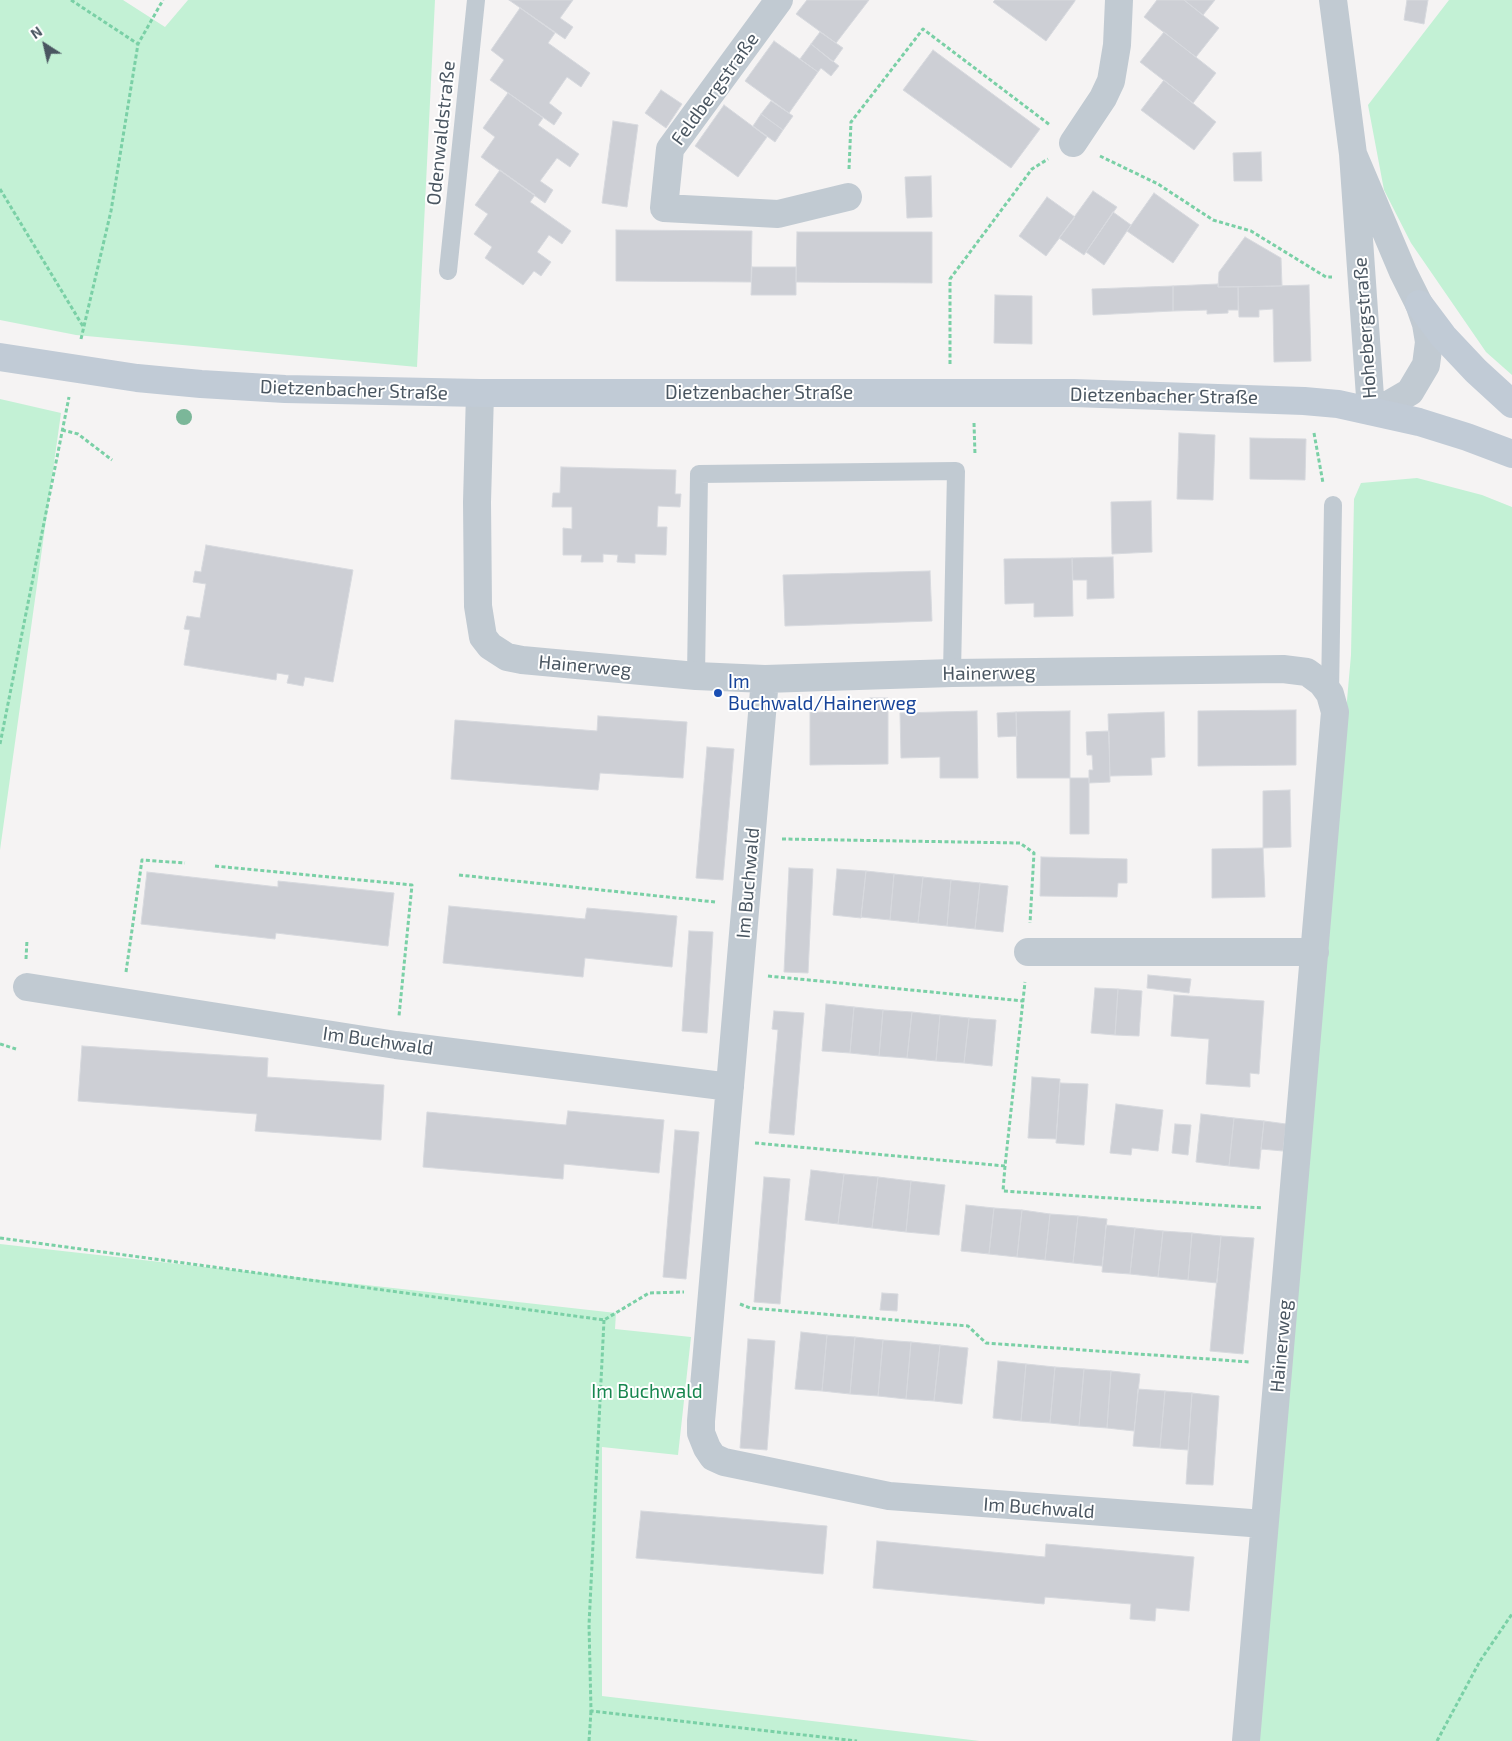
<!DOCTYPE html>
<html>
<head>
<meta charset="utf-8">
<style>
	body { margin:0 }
	#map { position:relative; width:1512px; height:1741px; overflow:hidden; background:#f5f3f3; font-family:"Exo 2",sans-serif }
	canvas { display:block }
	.north { position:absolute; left:20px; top:20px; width:50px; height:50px; -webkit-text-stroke:4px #fff; paint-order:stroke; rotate:325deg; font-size:14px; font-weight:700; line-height:20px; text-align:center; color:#4a5661 }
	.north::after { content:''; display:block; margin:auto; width:18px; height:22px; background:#4a5661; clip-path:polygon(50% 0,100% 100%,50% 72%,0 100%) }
</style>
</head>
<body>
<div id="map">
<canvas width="1512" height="1741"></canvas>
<div class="north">N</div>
</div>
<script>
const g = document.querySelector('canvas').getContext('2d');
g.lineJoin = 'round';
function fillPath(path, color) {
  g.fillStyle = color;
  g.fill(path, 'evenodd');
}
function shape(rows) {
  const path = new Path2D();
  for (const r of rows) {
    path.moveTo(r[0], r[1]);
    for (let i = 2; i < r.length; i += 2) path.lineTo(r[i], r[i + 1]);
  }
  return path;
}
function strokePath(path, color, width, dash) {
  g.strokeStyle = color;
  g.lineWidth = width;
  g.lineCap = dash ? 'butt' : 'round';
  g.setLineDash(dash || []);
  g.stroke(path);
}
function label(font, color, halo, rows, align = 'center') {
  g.font = font + ' "Exo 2",sans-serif';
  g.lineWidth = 4;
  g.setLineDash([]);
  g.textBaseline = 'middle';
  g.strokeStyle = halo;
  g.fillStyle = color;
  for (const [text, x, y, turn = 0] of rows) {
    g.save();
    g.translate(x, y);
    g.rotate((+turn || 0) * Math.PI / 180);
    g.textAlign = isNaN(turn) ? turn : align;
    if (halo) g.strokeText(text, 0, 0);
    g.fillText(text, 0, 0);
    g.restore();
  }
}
const green = shape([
	[0,0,123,0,165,27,188,0,435,0,417,367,76,335,0,320],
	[1449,0,1512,0,1512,375,1486,352,1411,243,1384,190,1368,105],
	[0,399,61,413,0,850],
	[1417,478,1482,495,1512,507,1512,1741,1255,1741,1351,655,1354,499,1361,483],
	[0,1244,616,1313,615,1329,691,1337,678,1455,602,1447,602,1696,980,1741,0,1741]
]);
const building = shape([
	[509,0,573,0,560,18,573,27,565,39,509,0],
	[807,0,869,0,836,43,796,14,807,0],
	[995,0,1075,0,1075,1,1046,41,993,2,995,0],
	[1157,0,1184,0,1219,28,1196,57,1144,17,1157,0],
	[1184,0,1215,0,1203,15,1184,0],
	[1407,0,1428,0,1424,24,1404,20,1407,0],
	[520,8,555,33,548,43,590,73,581,87,567,77,549,103,562,113,554,125,490,80,504,60,491,50,520,8],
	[820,32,843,48,833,62,811,44,820,32],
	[1164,32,1216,73,1193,103,1140,62,1164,32],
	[774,41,818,72,789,113,745,81,774,41],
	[811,44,839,66,831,76,821,68,818,72,800,59,811,44],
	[933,50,1040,129,1011,168,903,90,933,50],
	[1164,80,1216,122,1194,150,1141,110,1164,80],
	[661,90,682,104,666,128,645,113,661,90],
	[508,93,543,118,538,125,579,154,570,167,557,158,540,181,553,190,545,203,481,157,495,137,483,128,508,93],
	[771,101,793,116,783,130,761,114,771,101],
	[724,105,767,137,738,177,695,146,724,105],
	[761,114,783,130,775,142,753,126,761,114],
	[613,121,638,125,627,207,602,203,613,121],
	[1261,152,1262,181,1234,181,1233,153,1261,152],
	[500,170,535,195,530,202,571,231,562,244,549,235,537,252,551,262,541,276,534,271,523,285,485,258,492,247,474,234,488,214,475,205,500,170],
	[931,176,932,217,907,218,905,177,931,176],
	[1093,191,1117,207,1084,255,1059,238,1093,191],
	[1154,193,1199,225,1173,263,1127,231,1154,193],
	[1047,197,1075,217,1046,256,1019,236,1047,197],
	[1113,212,1131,225,1104,265,1086,252,1113,212],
	[616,230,752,231,751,282,616,281,616,230],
	[797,232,932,232,932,283,796,282,797,232],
	[1245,237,1281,258,1282,286,1218,287,1219,272,1245,237],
	[752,267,796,267,796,295,751,295,752,267],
	[1218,284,1218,287,1238,287,1238,310,1228,310,1228,313,1207,314,1207,310,1173,311,1173,286,1218,284],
	[1309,285,1311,361,1274,362,1273,309,1259,310,1259,317,1239,317,1238,287,1309,285],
	[1173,286,1173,311,1093,315,1092,289,1173,286],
	[995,295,1032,296,1032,344,994,343,995,295],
	[1179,433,1215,435,1213,500,1177,499,1179,433],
	[1250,438,1306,439,1305,480,1250,479,1250,438],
	[561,467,676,470,675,494,681,494,680,507,658,506,657,527,667,527,666,555,635,554,635,563,617,562,618,555,603,554,603,562,581,562,582,555,563,555,563,528,572,529,572,507,552,507,553,493,560,493,561,467],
	[1151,501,1152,552,1112,554,1111,502,1151,501],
	[206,545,353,570,333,682,305,677,303,686,287,683,289,675,277,673,276,680,184,665,190,630,184,629,187,616,200,618,206,584,193,582,195,571,201,572,206,545],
	[1113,557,1114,598,1087,599,1087,580,1073,580,1072,558,1113,557],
	[1072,558,1073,616,1034,617,1034,603,1005,604,1004,559,1072,558],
	[930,571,932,621,785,626,783,575,930,571],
	[870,698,888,698,888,764,810,765,810,712,870,712,870,698],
	[1296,710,1296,765,1198,766,1198,711,1296,710],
	[977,711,978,778,940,778,940,757,901,758,900,713,977,711],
	[1070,711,1070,778,1017,778,1016,712,1070,711],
	[1016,712,1017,736,998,737,997,713,1016,712],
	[1164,712,1165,757,1151,758,1152,775,1110,776,1108,714,1164,712],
	[598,716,687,722,683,778,600,773,598,790,451,779,455,720,597,731,598,716],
	[1109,731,1110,782,1089,783,1089,770,1093,770,1092,755,1087,755,1086,732,1109,731],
	[707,747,734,749,723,880,696,878,707,747],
	[1070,778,1089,778,1089,834,1070,834,1070,778],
	[1290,790,1291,847,1263,848,1263,791,1290,790],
	[1263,848,1265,897,1212,898,1212,849,1263,848],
	[1041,857,1127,859,1127,883,1118,883,1117,897,1040,896,1041,857],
	[789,868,813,869,808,973,784,972,789,868],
	[837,869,866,871,861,918,833,915,837,869],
	[866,871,894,874,890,920,861,917,866,871],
	[147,872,278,887,278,881,394,893,388,946,276,933,275,939,141,924,147,872],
	[894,874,923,877,918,923,890,920,894,874],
	[923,877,951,880,947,926,918,923,923,877],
	[951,880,980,883,975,929,947,926,951,880],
	[980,883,1008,886,1003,932,975,929,980,883],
	[449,906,585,919,587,908,677,916,672,967,585,958,583,977,443,963,449,906],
	[689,931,713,932,707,1033,682,1031,689,931],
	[1148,975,1191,979,1189,993,1147,988,1148,975],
	[1095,988,1118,989,1115,1035,1091,1033,1095,988],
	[1118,989,1142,991,1139,1036,1115,1035,1118,989],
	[1174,995,1264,1001,1259,1074,1250,1073,1250,1087,1206,1084,1209,1039,1171,1036,1174,995],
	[826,1004,854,1007,850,1053,822,1051,826,1004],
	[854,1007,883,1010,879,1056,850,1053,854,1007],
	[883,1010,912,1012,907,1058,879,1056,883,1010],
	[774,1011,804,1013,794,1135,769,1133,778,1030,772,1029,774,1011],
	[912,1012,940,1015,936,1061,907,1058,912,1012],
	[940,1015,969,1018,964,1063,936,1061,940,1015],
	[969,1018,996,1020,992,1066,964,1063,969,1018],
	[82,1046,268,1058,267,1077,384,1085,381,1140,255,1131,257,1114,78,1101,82,1046],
	[1032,1077,1060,1079,1056,1139,1028,1138,1032,1077],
	[1060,1083,1088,1084,1084,1145,1056,1143,1060,1083],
	[1116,1104,1163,1110,1158,1151,1132,1148,1131,1155,1110,1153,1116,1104],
	[568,1111,664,1120,659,1173,564,1164,563,1179,423,1167,427,1112,566,1125,568,1111],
	[1201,1114,1234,1118,1229,1166,1196,1162,1201,1114],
	[1234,1118,1264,1121,1259,1169,1229,1166,1234,1118],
	[1264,1121,1286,1124,1283,1151,1261,1149,1264,1121],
	[1175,1124,1191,1125,1188,1155,1172,1153,1175,1124],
	[675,1130,699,1132,686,1279,663,1277,675,1130],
	[811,1170,844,1174,838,1224,805,1220,811,1170],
	[844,1174,878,1177,872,1228,838,1224,844,1174],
	[764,1177,790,1179,780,1304,754,1302,764,1177],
	[878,1177,911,1181,906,1232,872,1228,878,1177],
	[911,1181,945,1185,939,1235,906,1232,911,1181],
	[966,1205,994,1208,989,1254,961,1251,966,1205],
	[994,1208,1022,1210,1017,1257,989,1254,994,1208],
	[1022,1210,1050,1214,1045,1260,1017,1257,1022,1210],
	[1050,1214,1078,1216,1073,1263,1045,1260,1050,1214],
	[1078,1216,1107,1219,1102,1266,1073,1263,1078,1216],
	[1106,1225,1135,1228,1130,1274,1102,1272,1106,1225],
	[1135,1228,1163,1231,1158,1277,1130,1274,1135,1228],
	[1163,1231,1192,1233,1188,1280,1158,1277,1163,1231],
	[1192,1233,1221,1236,1217,1283,1188,1280,1192,1233],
	[1221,1236,1254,1238,1243,1354,1210,1351,1221,1236],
	[882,1293,898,1294,897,1311,880,1310,882,1293],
	[801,1332,827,1335,822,1391,795,1389,801,1332],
	[827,1335,855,1337,850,1394,822,1391,827,1335],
	[855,1337,883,1340,878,1396,850,1394,855,1337],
	[748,1339,775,1341,767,1450,740,1448,748,1339],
	[883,1340,911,1342,906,1399,878,1396,883,1340],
	[911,1342,940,1345,934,1401,906,1399,911,1342],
	[940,1345,968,1348,962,1404,934,1401,940,1345],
	[998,1361,1026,1364,1021,1421,993,1418,998,1361],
	[1026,1364,1055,1367,1050,1423,1021,1421,1026,1364],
	[1055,1367,1084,1369,1079,1426,1050,1423,1055,1367],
	[1084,1369,1111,1371,1107,1428,1079,1426,1084,1369],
	[1111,1371,1140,1374,1134,1431,1107,1428,1111,1371],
	[1138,1389,1165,1391,1160,1448,1133,1446,1138,1389],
	[1165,1391,1192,1393,1188,1450,1160,1448,1165,1391],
	[1192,1393,1219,1396,1213,1485,1186,1484,1192,1393],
	[641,1511,827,1526,823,1574,636,1558,641,1511],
	[877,1541,1045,1557,1046,1544,1194,1557,1189,1611,1156,1608,1155,1621,1130,1619,1131,1604,1045,1597,1044,1604,873,1588,877,1541]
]);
const path = shape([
	[71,0,138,44],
	[1100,156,1158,184,1213,220,1251,231,1326,277,1332,277],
	[849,169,851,122,923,29,1050,125],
	[0,189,84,328],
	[81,339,111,211,138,44,163,0],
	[950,364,950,279,1032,169,1048,159],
	[974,423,975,455],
	[62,430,78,434,112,460],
	[1314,433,1323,483],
	[0,744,69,397],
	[782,839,1020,843,1034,853,1030,923],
	[215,866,412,885,399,1016],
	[459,875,715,902],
	[26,959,27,940],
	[126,972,142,860,185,863],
	[768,976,1023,1001],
	[0,1044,16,1049],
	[755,1143,1005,1166,1025,982],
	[1005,1166,1003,1191,1263,1208],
	[0,1238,604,1320,649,1293,684,1292],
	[740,1304,750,1308,968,1326,986,1343,1250,1362],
	[604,1320,589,1625,591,1711,857,1741],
	[589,1741,591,1711],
	[1437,1741,1480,1661,1512,1614]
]);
const service = shape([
	[448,271,476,0],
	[696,676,699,474,956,471,952,673],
	[1330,694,1333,505]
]);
const minor = shape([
	[779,0,670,149,664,208,778,214,848,197],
	[1073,143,1103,98,1111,81,1117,45,1119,0],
	[480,393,477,502,478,606,483,637,490,646,507,657,522,660,696,676,765,679,952,673,1283,669,1307,672,1322,683,1330,694,1335,712,1246,1741],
	[765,679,701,1421,701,1433,707,1448,713,1457,724,1462,889,1496,1264,1524],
	[1028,952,1315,952],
	[27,987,396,1045,730,1087]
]);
const tertiary = shape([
	[1333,0,1353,154,1371,411,1386,406,1410,392,1426,365,1429,342,1426,324,1419,304,1403,272,1353,154]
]);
const secondary = shape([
	[1419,304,1443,336,1476,371,1512,404],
	[0,357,137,378,201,384,285,389,480,393,1074,393,1304,401,1338,404,1419,422,1467,437,1512,454]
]);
const trees = [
	[184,417]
];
const markers = [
	[718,693,5,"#1a4fb4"]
];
const streetNames = [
	["Feldbergstraße",715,89,-54],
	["Odenwaldstraße",441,133,-84],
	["Hohebergstraße",1365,328,-94],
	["Dietzenbacher Straße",354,390,2],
	["Dietzenbacher Straße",759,393],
	["Dietzenbacher Straße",1164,396,1],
	["Hainerweg",585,666,5],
	["Hainerweg",989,673,-1],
	["Im Buchwald",748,883,-85],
	["Im Buchwald",378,1041,8],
	["Hainerweg",1281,1346,-85],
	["Im Buchwald",1039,1508,4]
];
const transitNames = [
	["Im",728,682],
	["Buchwald/Hainerweg",728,704]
];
const parkNames = [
	["Im Buchwald",647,1392]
];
fillPath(green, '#c3f1d5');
fillPath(building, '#cdcfd5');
strokePath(building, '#d7d9de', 1);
strokePath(path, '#7ad0a6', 3, [4, 2.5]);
strokePath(service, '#c1cad2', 18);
strokePath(minor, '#c1cad2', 28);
strokePath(tertiary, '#c1cad2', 28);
strokePath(secondary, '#c1cbd6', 28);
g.fillStyle = '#7bb799';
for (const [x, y] of trees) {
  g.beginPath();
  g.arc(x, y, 8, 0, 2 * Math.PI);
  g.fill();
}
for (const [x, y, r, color] of markers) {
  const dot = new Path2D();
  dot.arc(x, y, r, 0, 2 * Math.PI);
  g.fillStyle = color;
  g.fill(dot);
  strokePath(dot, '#fff', 2);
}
label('19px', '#4a5661', '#fff', streetNames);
label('19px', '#164399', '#fff', transitNames, 'left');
label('19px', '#17864f', '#fff', parkNames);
</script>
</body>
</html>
